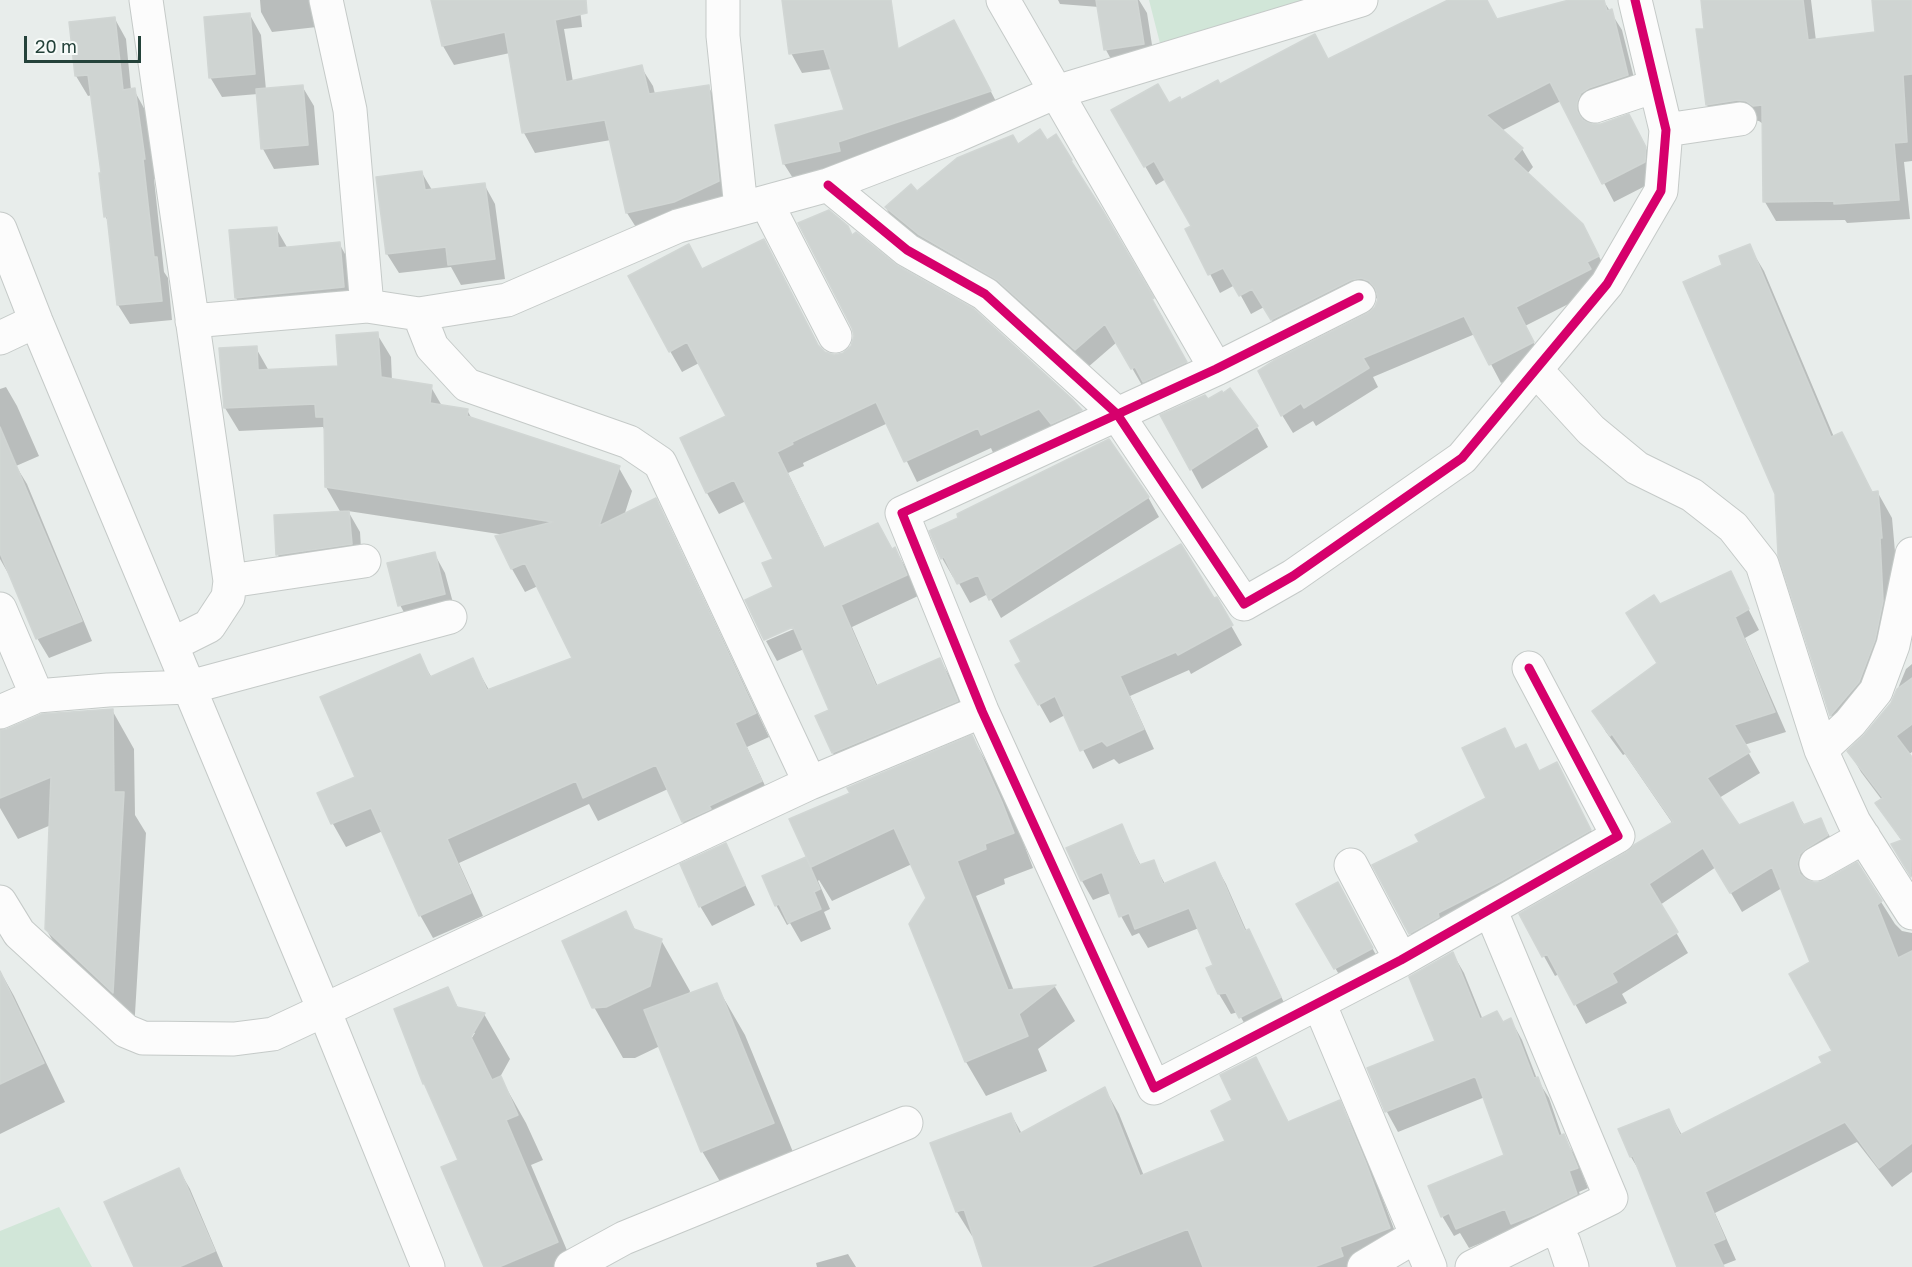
<!DOCTYPE html>
<html>
<head>
<meta charset="utf-8">
<style>
	body { margin:0 }
	#map { position:relative; width:1912px; height:1267px; overflow:hidden; background:#e8edeb; font-family:"Golos Text",sans-serif }
	canvas { display:block }
	.scale { position:absolute; left:24px; top:36px; width:117px; height:27px; box-sizing:border-box; border:3px solid #24423a; border-top:0; padding-left:8px; font-size:18px; line-height:21px; white-space:nowrap; color:#24423a; -webkit-text-stroke:4px #f7fbf9; paint-order:stroke }
</style>
</head>
<body>
<div id="map">
<canvas width="1912" height="1267"></canvas>
<div class="scale">20 m</div>
</div>
<script>
const g = document.querySelector('canvas').getContext('2d');
g.lineJoin = 'round';
function fillPath(path, color) {
  g.fillStyle = color;
  g.fill(path, 'evenodd');
}
function shape(rows) {
  const path = new Path2D();
  for (const r of rows) {
    path.moveTo(r[0], r[1]);
    for (let i = 2; i < r.length; i += 2) path.lineTo(r[i], r[i + 1]);
  }
  return path;
}
function strokePath(path, color, width, dash) {
  g.strokeStyle = color;
  g.lineWidth = width;
  g.lineCap = dash ? 'butt' : 'round';
  g.setLineDash(dash || []);
  g.stroke(path);
}
const green = shape([
	[1149,0,1347,0,1164,59],
	[59,1207,92,1267,0,1267,0,1231]
]);
const shadow = shape([
	[260,0,313,0,317,27,272,32,261,12],
	[433,0,579,0,582,27,564,29,573,82,641,67,653,86,655,94,708,86,720,106,730,201,639,232,627,213,611,140,535,153,524,133,510,53,454,65,443,46],
	[783,0,891,0,897,72,965,42,1001,111,796,183,784,164,846,111,832,69,802,73,791,53],
	[1058,0,1139,0,1147,13,1155,64,1117,70,1106,50,1099,7,1060,4],
	[1451,0,1487,0,1497,21,1575,0,1603,0,1622,30,1638,94,1592,112,1587,124,1639,135,1656,167,1655,181,1614,202,1561,101,1501,131,1522,149,1533,167,1527,174,1593,244,1608,275,1600,288,1525,326,1543,361,1501,383,1475,334,1373,377,1378,387,1316,426,1313,421,1293,433,1282,415,1376,308,1379,299,1372,297,1283,338,1264,307,1251,314,1235,285,1220,293,1187,230,1193,226,1166,179,1156,185,1113,111,1169,105,1219,86,1328,61],
	[1702,0,1811,0,1816,41,1876,33,1873,0,1912,0,1912,161,1904,162,1910,219,1847,223,1845,220,1776,221,1765,202,1763,124,1759,121,1750,120,1718,124,1707,105,1706,30],
	[250,15,261,35,266,90,302,86,314,106,319,165,274,169,263,149,258,94,222,97,210,77],
	[115,19,126,39,131,90,134,90,145,110,156,179,154,179,164,272,168,278,172,320,130,324,118,305,109,223,105,216,103,174,92,95,88,96,76,76],
	[1055,136,1163,318,1162,319,1196,381,1143,387,1117,342,1087,368,897,226,886,208,1017,146,1047,142],
	[422,173,432,190,484,184,495,204,505,279,461,285,451,267,399,273,387,254],
	[276,228,288,249,339,243,350,263,355,307,248,318,236,298],
	[853,237,1071,400,1080,411,1092,432,994,455,991,448,917,482,888,423,803,463,804,466,788,473,825,549,895,549,907,570,918,596,852,627,878,687,940,660,952,680,969,722,845,774,833,753,817,717,831,710,804,649,777,661,766,641,801,626,775,587,775,559,746,501,719,514,707,493,682,439,728,417,699,363,682,372,670,351,702,270,775,262,820,349,825,353,833,356,844,354,852,346,855,336],
	[1749,246,1764,271,1834,437,1842,434,1873,493,1878,493,1892,518,1896,563,1897,628,1845,740,1831,715,1779,554,1776,494,1724,265],
	[377,334,391,357,392,381,431,387,442,406,467,410,472,419,619,468,632,491,624,516,655,500,668,523,769,737,747,747,774,805,696,845,683,822,668,789,598,821,589,804,459,863,483,916,433,938,420,915,383,831,346,847,333,824,319,794,357,777,419,656,432,678,472,660,489,690,574,659,538,586,525,592,512,569,497,537,505,535,348,511,360,532,362,564,289,574,278,555,341,513,326,487,325,431,323,427,239,431,225,408,221,349,256,348,269,371,339,368],
	[6,387,17,406,39,456,16,466,27,484,92,641,49,658,37,638,10,572,8,573,0,559,0,389],
	[1230,390,1257,427,1268,447,1202,489,1162,416,1208,402],
	[1148,497,1159,517,1001,618,988,594,970,603,955,576,953,577,942,558,931,532],
	[434,553,445,573,456,614,411,625,400,605],
	[1730,573,1759,630,1745,638,1786,732,1744,745,1760,773,1719,798,1739,827,1792,804,1805,826,1820,820,1832,840,1811,875,1809,882,1816,884,1826,882,1857,864,1895,924,1902,931,1912,933,1912,1172,1892,1187,1857,1142,1715,1213,1736,1260,1723,1265,1724,1267,1679,1267,1643,1177,1631,1157,1668,1110,1682,1135,1824,1064,1834,1051,1812,963,1782,888,1742,912,1716,867,1660,905,1688,953,1622,994,1627,1003,1586,1024,1559,974,1555,976,1521,915,1628,853,1673,824,1625,754,1623,755,1606,732,1594,712,1658,664,1659,606],
	[1216,599,1242,645,1191,674,1189,670,1130,696,1154,749,1119,764,1114,759,1093,769,1065,715,1050,723,1017,665],
	[1912,664,1912,752,1908,755,1912,761,1912,877,1904,865,1902,841,1877,804,1882,800,1861,772,1849,751,1866,736,1892,703,1906,669],
	[112,710,134,749,135,815,146,833,134,1030,69,969,46,929,51,825,18,839,0,808,0,732],
	[1504,729,1516,750,1526,746,1540,772,1557,764,1601,850,1421,953,1410,933,1421,843,1487,799],
	[972,737,992,772,1022,839,1033,868,1004,879,1005,884,976,896,1014,991,1055,987,1075,1021,1038,1049,1047,1071,986,1096,966,1062,911,924,927,898,912,864,832,901,819,880,818,881,830,909,824,912,831,929,801,942,790,923,787,925,776,905,811,865,852,793],
	[1121,826,1141,866,1153,862,1165,884,1215,864,1226,884,1247,932,1248,931,1259,951,1291,1017,1252,1037,1238,1012,1231,1014,1219,994,1215,966,1199,928,1148,948,1139,933,1132,936,1121,916,1111,893,1093,900,1082,881,1068,849],
	[726,845,755,905,712,926,700,906],
	[1338,884,1383,968,1347,988,1298,905],
	[625,913,636,931,661,940,690,991,689,995,716,985,745,1035,802,1174,732,1202,702,1151,660,1046,635,1058,623,1058,594,1007],
	[1453,954,1464,973,1483,1020,1503,1024,1511,1020,1522,1040,1537,1079,1549,1098,1562,1136,1575,1155,1588,1188,1579,1192,1588,1214,1515,1229,1469,1248,1460,1233,1454,1236,1442,1216,1506,1156,1485,1097,1398,1132,1387,1112,1369,1069,1437,1041],
	[0,971,14,996,65,1102,0,1134],
	[447,989,459,1009,484,1014,510,1059,500,1077,526,1123,543,1160,531,1165,574,1267,485,1267,460,1161,433,1099,424,1083],
	[472,1033,475,1033,468,1044],
	[1256,1059,1289,1123,1339,1102,1353,1127,1379,1189,1403,1253,1383,1267,984,1267,974,1236,972,1236,957,1212,932,1144,1011,1114,1022,1134,1105,1089,1119,1114,1144,1176,1227,1142,1234,1101],
	[179,1170,190,1189,223,1267,136,1267],
	[848,1254,856,1267,817,1267,816,1263]
]);
const building = shape([
	[431,0,586,0,587,13,555,20,566,82,642,65,649,94,709,85,719,181,674,202,626,213,605,120,522,133,505,32,442,46,431,0],
	[782,0,891,0,898,49,954,20,991,91,838,142,840,151,783,164,775,125,844,110,824,49,789,54,782,0],
	[1096,0,1137,0,1144,44,1104,50,1096,0],
	[1448,0,1487,0,1497,19,1569,0,1604,0,1607,11,1612,9,1628,75,1589,88,1581,93,1577,102,1577,111,1583,120,1592,124,1601,124,1629,114,1646,147,1645,162,1602,184,1550,82,1486,115,1523,148,1513,159,1583,224,1599,256,1587,262,1591,269,1516,307,1534,342,1489,365,1464,316,1363,358,1369,368,1304,408,1301,403,1281,416,1258,371,1275,360,1368,313,1375,307,1378,299,1375,288,1369,281,1361,278,1351,280,1271,320,1252,289,1239,296,1223,268,1208,275,1185,229,1191,226,1154,161,1144,167,1111,110,1158,84,1169,103,1180,97,1181,100,1218,80,1220,84,1315,34,1328,59,1448,0],
	[1701,0,1803,0,1808,40,1875,32,1872,0,1912,0,1912,74,1903,75,1907,142,1894,143,1899,200,1834,204,1834,201,1763,202,1762,105,1753,106,1746,101,1738,100,1706,105,1696,29,1704,29,1701,0],
	[250,13,255,74,209,78,204,17,250,13],
	[115,17,123,90,135,88,145,159,143,159,154,257,157,257,162,301,117,305,107,216,104,217,99,173,101,173,88,75,75,76,69,22,115,17],
	[303,85,308,145,261,149,256,89,303,85],
	[1040,129,1047,140,1056,134,1072,160,1071,161,1103,211,1154,298,1152,299,1187,362,1143,382,1135,367,1131,369,1105,324,1075,350,997,280,918,234,885,207,911,184,917,191,957,158,1013,135,1018,144,1040,129],
	[422,171,425,190,485,183,495,259,448,265,446,247,386,254,376,177,422,171],
	[829,210,848,226,852,235,856,232,898,266,974,309,1072,399,1082,410,1051,424,1039,409,981,435,978,428,904,462,876,402,792,442,793,444,777,452,824,548,878,523,892,549,895,547,907,575,841,605,876,686,940,658,958,701,832,753,815,716,829,710,793,627,764,640,745,600,773,587,762,563,773,559,734,480,706,493,680,438,726,416,687,342,669,352,628,276,689,244,702,269,764,239,818,345,825,352,834,355,843,353,851,346,854,336,852,328,798,223,829,210],
	[277,227,278,248,340,242,344,287,235,298,229,230,277,227],
	[1750,244,1831,437,1842,432,1872,492,1878,491,1882,538,1880,538,1883,601,1875,640,1859,682,1830,716,1778,555,1775,494,1683,282,1722,265,1719,256,1750,244],
	[378,332,381,377,432,385,430,403,468,409,467,416,620,466,599,526,656,498,756,713,735,723,762,781,709,806,711,809,682,822,656,765,583,798,576,781,447,839,471,893,419,916,371,808,331,824,317,793,355,777,320,697,420,654,430,677,473,658,487,690,572,658,525,563,511,569,495,536,553,522,325,487,324,417,316,417,315,404,224,408,219,348,257,346,258,370,338,366,336,335,378,332],
	[1230,388,1258,426,1190,470,1160,415,1205,395,1208,399,1222,391,1223,393,1230,388],
	[0,427,82,621,36,639,0,553,0,427],
	[1109,439,1149,497,989,600,978,575,957,584,944,557,941,559,929,531,958,518,957,514,1109,439],
	[349,511,352,544,276,555,274,515,349,511],
	[1181,544,1214,598,1217,597,1233,625,1178,655,1176,652,1120,676,1144,729,1107,746,1102,741,1080,751,1055,696,1038,705,1015,665,1021,662,1010,641,1181,544],
	[435,552,445,594,398,606,387,563,435,552],
	[1731,571,1749,609,1735,617,1775,712,1734,725,1750,752,1707,778,1739,825,1793,802,1803,825,1821,818,1828,835,1807,848,1800,854,1797,864,1800,874,1807,880,1816,883,1825,880,1857,862,1882,901,1877,905,1898,958,1912,951,1912,1143,1879,1168,1845,1122,1705,1192,1725,1239,1713,1244,1724,1267,1677,1267,1633,1156,1630,1157,1618,1129,1669,1109,1680,1135,1822,1063,1819,1057,1832,1051,1789,974,1810,962,1772,867,1730,893,1703,848,1649,884,1678,932,1612,973,1617,982,1574,1005,1547,954,1542,957,1519,914,1627,852,1634,845,1673,822,1612,734,1610,736,1592,711,1657,663,1626,613,1654,595,1660,604,1731,571],
	[1912,678,1912,724,1896,736,1912,757,1911,877,1891,844,1902,840,1875,803,1883,798,1847,751,1864,735,1891,703,1897,689,1912,678],
	[113,709,114,792,124,792,113,993,45,929,51,777,0,798,0,730,7,729,42,714,113,709],
	[1505,728,1515,749,1526,744,1539,771,1557,762,1591,830,1501,881,1438,913,1439,917,1409,934,1372,865,1419,842,1415,835,1486,798,1462,748,1505,728],
	[972,735,1002,802,1014,833,985,844,986,849,957,861,1008,990,1056,985,1019,1014,1028,1036,965,1062,909,924,926,898,894,828,811,867,789,819,850,793,847,788,972,735],
	[1122,824,1139,865,1154,860,1163,884,1215,862,1245,931,1249,929,1281,997,1239,1018,1226,993,1218,994,1206,968,1213,965,1189,908,1135,929,1129,913,1119,917,1102,872,1081,881,1066,848,1122,824],
	[726,843,745,885,699,907,680,864,726,843],
	[806,857,820,889,814,892,821,909,788,923,779,904,775,906,762,876,806,857],
	[1338,882,1373,948,1334,969,1296,904,1338,882],
	[626,911,634,929,662,939,650,986,606,1007,592,1008,562,941,626,911],
	[1453,952,1480,1019,1497,1011,1503,1022,1511,1018,1534,1078,1538,1077,1559,1136,1564,1134,1578,1168,1569,1171,1577,1194,1534,1215,1511,1224,1505,1209,1456,1229,1449,1213,1441,1217,1428,1186,1504,1155,1476,1078,1474,1077,1385,1112,1367,1068,1435,1041,1409,977,1453,952],
	[0,971,44,1063,0,1084,0,971],
	[717,983,774,1123,701,1152,644,1010,717,983],
	[448,987,457,1007,485,1013,471,1037,492,1080,501,1076,518,1115,506,1120,558,1242,499,1267,484,1267,441,1167,458,1160,424,1083,423,1084,394,1009,448,987],
	[1256,1057,1288,1122,1340,1100,1366,1163,1390,1228,1340,1247,1343,1256,1314,1267,1203,1267,1188,1229,1090,1267,983,1267,964,1209,956,1212,930,1143,1011,1113,1019,1134,1105,1087,1140,1176,1225,1141,1211,1111,1232,1100,1220,1075,1256,1057],
	[179,1168,215,1251,179,1267,134,1267,104,1202,179,1168]
]);
const minor = shape([
	[146,0,230,581,228,597,209,626,173,644],
	[326,0,350,110,367,306],
	[723,0,723,36,741,208],
	[1003,0,1216,369],
	[1595,106,1655,86],
	[1666,130,1740,119],
	[828,185,907,250,985,294,1117,414,1244,604,1293,576,1462,458,1607,284,1661,191,1666,130,1635,0],
	[766,202,835,336],
	[0,229,36,321,324,1010,428,1267],
	[1359,297,1216,369,902,513,982,711,1154,1088,1401,960,1618,836,1529,668],
	[419,314,432,347,467,385,629,442,660,463,810,783],
	[192,321,367,306,419,314,507,300,678,226,828,185,958,135,1056,92,1361,0],
	[0,338,36,321],
	[1536,370,1591,430,1637,468,1692,495,1733,527,1762,564,1821,750],
	[1912,554,1893,645,1876,691,1850,723,1821,750,1854,822,1912,913],
	[230,581,364,561],
	[0,609,37,696],
	[0,712,37,696,108,690,190,687,450,617],
	[1816,864,1864,837],
	[1351,865,1401,960],
	[0,902,19,933,126,1031,143,1038,234,1039,273,1034,810,783,982,711],
	[1319,1003,1430,1267],
	[1555,1226,1564,1243,1572,1267],
	[571,1267,624,1238,906,1123],
	[1364,1267,1416,1236],
	[1472,1267,1611,1198,1490,909]
]);
const cycleway = shape([
	[828,185,907,250,985,294,1117,414,1244,604,1293,576,1462,458,1607,284,1661,191,1666,130,1635,0],
	[1359,297,1216,369,902,513,982,711,1154,1088,1401,960,1618,836,1529,668]
]);
fillPath(green, '#d1e6d8');
fillPath(shadow, '#0003');
fillPath(building, '#cfd4d2');
strokePath(building, '#d1d6d4', 1.5);
strokePath(minor, '#c5cac8', 35);
strokePath(minor, '#fcfcfc', 33);
strokePath(cycleway, '#d6006c', 9);
</script>
</body>
</html>
